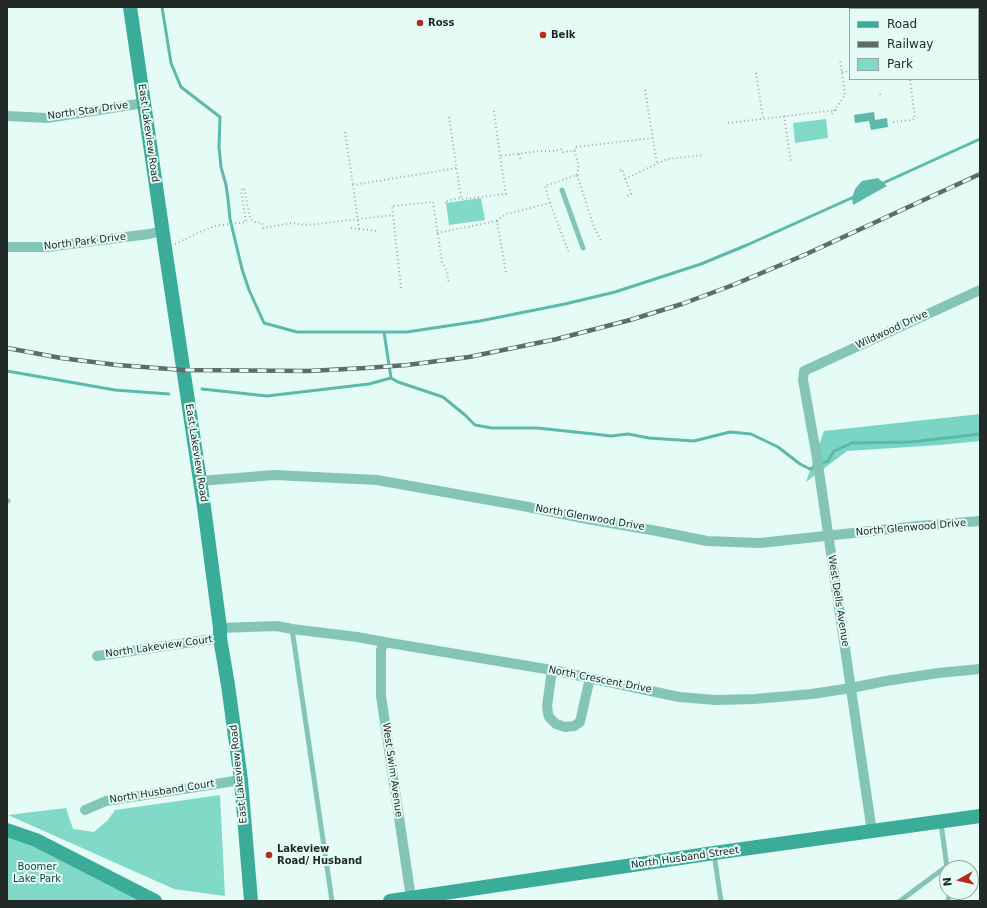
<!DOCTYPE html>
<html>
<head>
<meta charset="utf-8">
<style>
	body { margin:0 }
	#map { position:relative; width:987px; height:908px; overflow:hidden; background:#e5fbf6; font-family:"DejaVu Sans",sans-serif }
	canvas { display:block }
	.frame { position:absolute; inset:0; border:8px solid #222a28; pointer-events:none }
	.legend { position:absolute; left:849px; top:8px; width:130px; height:72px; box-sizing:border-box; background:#e5fbf6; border:1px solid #97a7a4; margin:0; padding:5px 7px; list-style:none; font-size:12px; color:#222a28 }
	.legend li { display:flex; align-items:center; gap:8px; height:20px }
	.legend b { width:20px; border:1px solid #97a7a4 }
	.north { position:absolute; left:939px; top:860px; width:40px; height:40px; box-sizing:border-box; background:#e5fbf6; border:1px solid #97a7a4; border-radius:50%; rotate:262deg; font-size:11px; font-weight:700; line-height:16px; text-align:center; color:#222a28 }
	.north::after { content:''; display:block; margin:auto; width:14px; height:18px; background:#b82b1a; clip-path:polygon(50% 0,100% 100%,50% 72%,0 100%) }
</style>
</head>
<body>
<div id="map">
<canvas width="987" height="908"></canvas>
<div class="frame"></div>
<ul class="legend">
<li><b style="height:5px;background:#3cac9a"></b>Road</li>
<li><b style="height:5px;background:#5f6c69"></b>Railway</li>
<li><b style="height:11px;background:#81d9c8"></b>Park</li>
</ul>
<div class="north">N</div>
</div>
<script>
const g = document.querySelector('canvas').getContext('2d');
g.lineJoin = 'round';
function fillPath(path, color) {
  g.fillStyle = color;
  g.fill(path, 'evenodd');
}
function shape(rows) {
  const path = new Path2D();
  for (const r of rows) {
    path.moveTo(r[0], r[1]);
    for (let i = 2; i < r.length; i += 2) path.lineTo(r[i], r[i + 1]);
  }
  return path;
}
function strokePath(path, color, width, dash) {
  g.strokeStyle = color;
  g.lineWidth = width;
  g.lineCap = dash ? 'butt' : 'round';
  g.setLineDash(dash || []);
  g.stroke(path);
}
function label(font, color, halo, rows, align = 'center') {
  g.font = font + ' "DejaVu Sans",sans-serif';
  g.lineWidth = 4;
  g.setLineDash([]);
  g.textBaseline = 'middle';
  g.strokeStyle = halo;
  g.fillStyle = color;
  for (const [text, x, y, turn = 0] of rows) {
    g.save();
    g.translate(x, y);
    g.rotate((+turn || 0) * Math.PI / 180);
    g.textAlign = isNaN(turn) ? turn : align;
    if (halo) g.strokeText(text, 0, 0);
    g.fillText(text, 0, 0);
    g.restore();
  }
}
const green = shape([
	[826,119,828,138,795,143,793,123],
	[481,198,485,220,449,225,446,203],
	[220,795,225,896,174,889,8,815,66,808,73,829,94,832,108,820,115,810],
	[7,831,153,901,7,901]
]);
const forest = shape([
	[980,414,980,441,940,445,847,451,806,482,824,431]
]);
const water = shape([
	[874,112,875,120,887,118,888,127,871,130,869,121,855,123,854,115],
	[878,178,887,186,853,205,852,198,855,189,862,181]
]);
const stream = shape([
	[162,7,171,63,181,87,220,117,219,147,221,167,226,185,228,199,230,219,242,269,249,290,264,323,297,332,384,332,391,378],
	[881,184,980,139],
	[384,332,407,332,480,321,565,304,615,292,701,264,747,245,856,196],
	[7,371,115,390,169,394],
	[202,389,267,396,369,384,391,378,398,382,443,397,465,415,475,425,492,428,537,428,594,434,611,436,628,434,649,438,694,441,730,432,751,434,778,447,800,464,810,469,828,461,834,451,852,443,911,442,980,434]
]);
const path = shape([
	[902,7,902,9],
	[842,72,850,71],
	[756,73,763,118],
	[645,90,657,164],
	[880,94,881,97],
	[494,111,500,156],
	[832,114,845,95,840,59],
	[784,116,791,163],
	[449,117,461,198],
	[893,122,911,120,915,118,910,79],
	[728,123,837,110],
	[345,132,353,185],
	[576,147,652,138],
	[574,151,579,165,577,175],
	[519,154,521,161],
	[620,170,622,169,631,194,627,196],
	[625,179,667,159,704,155],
	[446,203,445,201,461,198,462,199,506,194,500,156,539,151,553,151,562,149,563,152,576,150,576,147],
	[550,203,545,186,577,175,594,227,601,241],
	[497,221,506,214,550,203,569,253],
	[351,228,359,229,353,185,457,168],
	[359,229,378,231],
	[437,233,497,221,506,273],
	[175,244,200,232,215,226,246,222,241,190,244,188,250,218,254,222,262,223,263,228,293,223,304,225,317,224,393,215],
	[401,288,392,206,433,202,442,262,447,271,449,284]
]);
const lane = shape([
	[562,190,583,248],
	[7,501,8,501],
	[292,629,332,901],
	[941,823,947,868],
	[714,854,721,901],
	[900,901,947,866],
	[948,901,950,892]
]);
const street = shape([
	[880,7,880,9],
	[7,116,47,118,144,103],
	[7,247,47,247,149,234,162,231],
	[200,481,274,475,377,480,523,506,587,519,657,531,707,541,760,543,918,526,980,521],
	[220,628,277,626,292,629,357,637,384,642,552,670,679,697,716,700,755,699,812,694,851,688,886,681,938,673,980,669],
	[384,642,381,650,381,696,411,898],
	[97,656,220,638],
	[552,670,547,706,548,713,549,717,556,724,565,727,574,726,580,722,590,678],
	[85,810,106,801,241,780],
	[872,832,817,458,803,380,804,371,980,290]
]);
const secondary = shape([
	[130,7,144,103,165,248,204,507,220,628,220,638,228,685,241,780,251,901],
	[7,830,36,840,155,901],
	[390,901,714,853,980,816]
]);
const rail = shape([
	[7,348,61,358,117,365,183,370,308,371,366,368,407,365,469,357,557,339,630,320,682,304,733,285,802,256,980,174]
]);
const markers = [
	[420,23,4,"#b82b1a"],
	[543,35,4,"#b82b1a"],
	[269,855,4,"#b82b1a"]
];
const poiNames = [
	["Ross",428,23],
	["Belk",551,35],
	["Lakeview",277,849],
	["Road/ Husband",277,861]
];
const streetNames = [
	["North Star Drive",88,111,-8],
	["East Lakeview Road",148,133,82],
	["North Park Drive",85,242,-7],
	["Wildwood Drive",892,330,-25],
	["East Lakeview Road",196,453,81],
	["North Glenwood Drive",590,518,10],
	["North Glenwood Drive",911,528,-5],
	["West Dells Avenue",838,601,81],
	["North Lakeview Court",159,647,-8],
	["North Crescent Drive",600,680,11],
	["West Swim Avenue",392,770,82],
	["East Lakeview Road",239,774,-96],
	["North Husband Court",162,792,-9],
	["North Husband Street",685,858,-8]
];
const parkNames = [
	["Boomer",37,867],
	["Lake Park",37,879]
];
fillPath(green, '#81d9c8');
fillPath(forest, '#7ad5c4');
fillPath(water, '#5db9a9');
strokePath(stream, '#5db9a9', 3);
strokePath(path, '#9cada9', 2, [1, 3]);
strokePath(lane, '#85c5b8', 5);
strokePath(street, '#85c5b8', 10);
strokePath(secondary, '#3cac9a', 14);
strokePath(rail, '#5f6c69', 4.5);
strokePath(rail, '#e5fbf6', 3, [9]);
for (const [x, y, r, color] of markers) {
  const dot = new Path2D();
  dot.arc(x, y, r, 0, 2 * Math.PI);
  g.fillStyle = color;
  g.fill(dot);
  strokePath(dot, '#e5fbf6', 1.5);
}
label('bold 10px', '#222a28', '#e5fbf6', poiNames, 'left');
label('10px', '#222a28', '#e5fbf6', streetNames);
label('10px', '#133e37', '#e5fbf6', parkNames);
</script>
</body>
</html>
